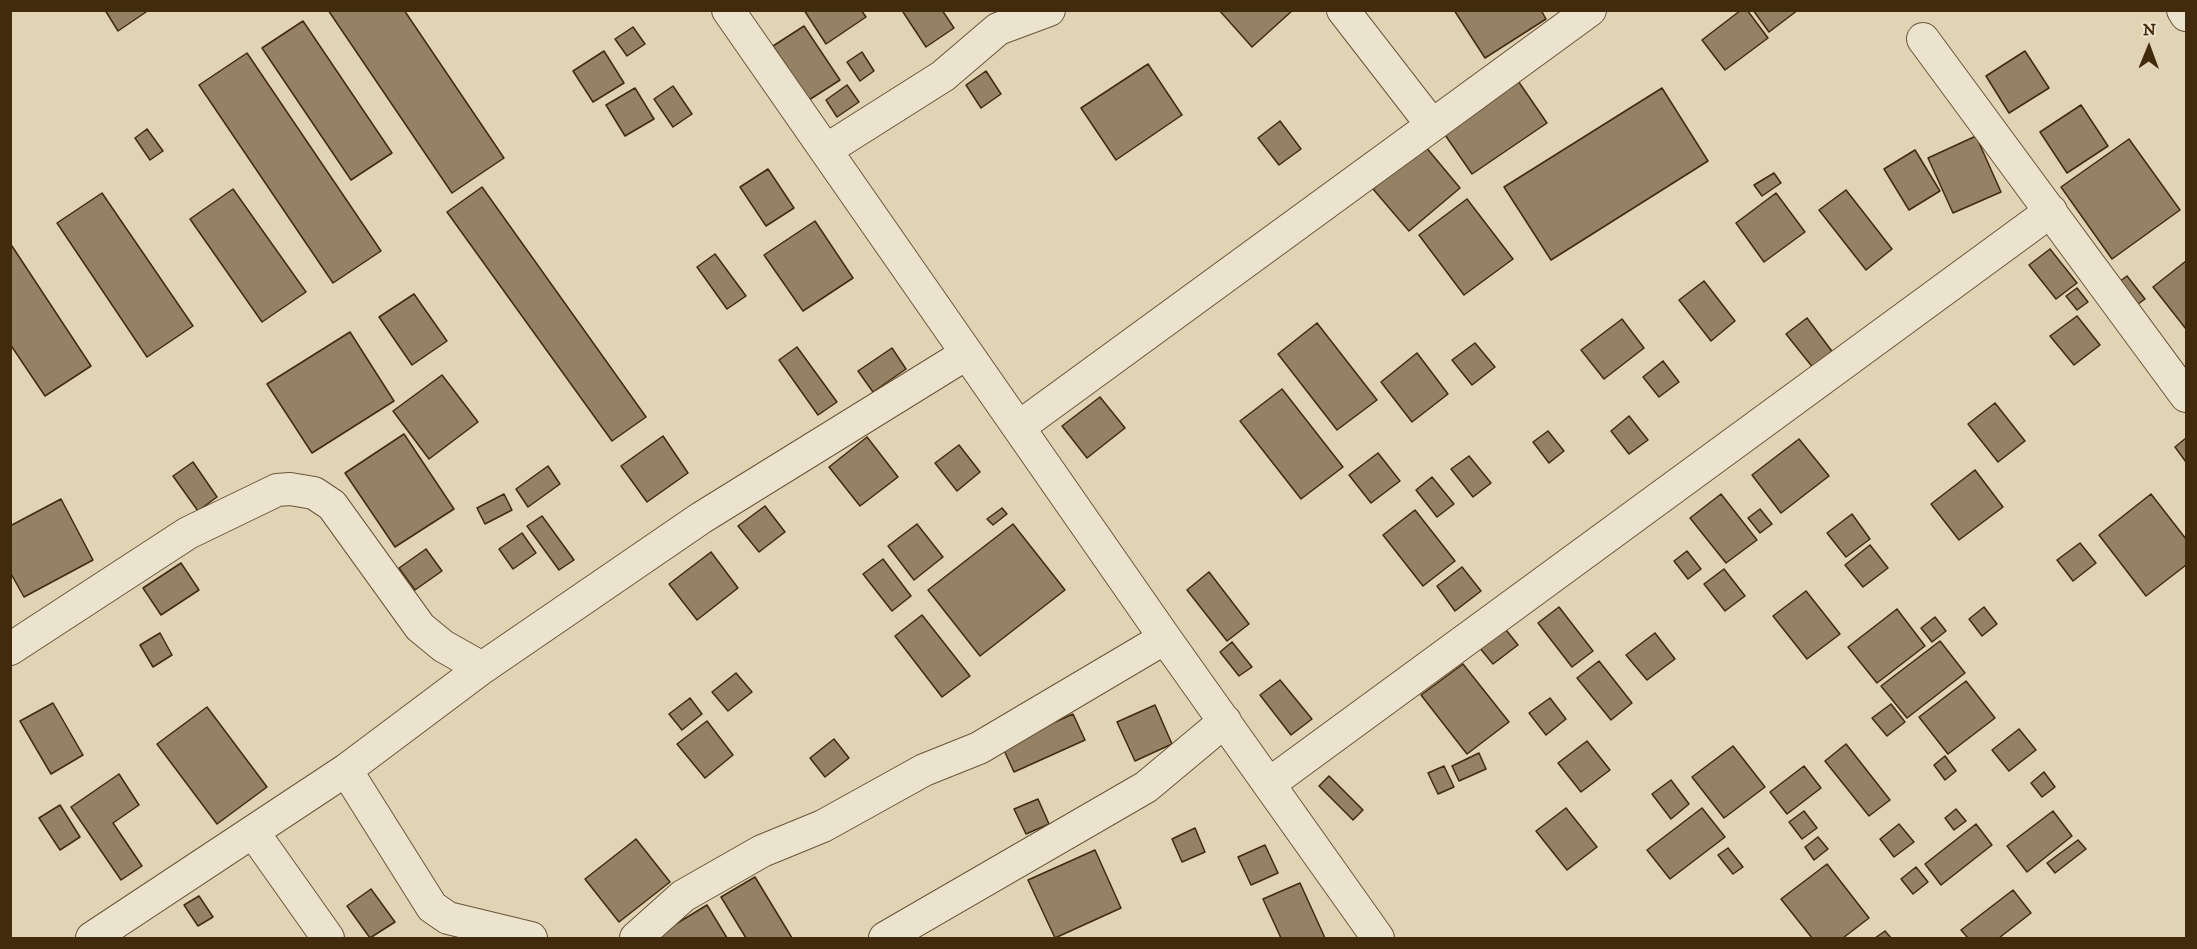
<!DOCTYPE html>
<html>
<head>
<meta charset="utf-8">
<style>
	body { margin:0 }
	#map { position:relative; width:2197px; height:949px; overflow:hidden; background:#e1d4b5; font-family:"IM FELL DW Pica",serif }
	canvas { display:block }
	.frame { position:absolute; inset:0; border:12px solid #422a0d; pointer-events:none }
	.north { position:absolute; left:2119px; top:18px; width:60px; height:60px; -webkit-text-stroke:4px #ece3cf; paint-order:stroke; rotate:1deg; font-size:16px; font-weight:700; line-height:24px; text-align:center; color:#422a0d }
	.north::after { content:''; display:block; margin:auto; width:21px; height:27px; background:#422a0d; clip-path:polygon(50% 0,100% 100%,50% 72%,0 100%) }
</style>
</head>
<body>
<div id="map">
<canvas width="2197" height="949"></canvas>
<div class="frame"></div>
<div class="north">N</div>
</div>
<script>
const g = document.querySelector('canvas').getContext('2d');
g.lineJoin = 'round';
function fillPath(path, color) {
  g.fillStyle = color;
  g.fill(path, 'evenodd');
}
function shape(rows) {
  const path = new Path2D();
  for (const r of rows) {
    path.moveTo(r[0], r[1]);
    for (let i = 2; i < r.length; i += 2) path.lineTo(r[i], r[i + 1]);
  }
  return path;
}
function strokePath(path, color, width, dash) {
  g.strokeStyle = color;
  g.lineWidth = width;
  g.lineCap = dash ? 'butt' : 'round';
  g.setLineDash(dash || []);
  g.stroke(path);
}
const building = shape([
	[105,10,149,10,118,31,105,10],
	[328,10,404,10,504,158,452,193,328,10],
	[804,10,861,10,866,17,826,44,804,10],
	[906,10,942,10,954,28,926,47,903,12,906,10],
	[1219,10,1293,10,1252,47,1219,10],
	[1454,10,1541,10,1546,19,1485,58,1454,10],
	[1741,10,1747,10,1768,38,1725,70,1702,40,1741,10],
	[1753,10,1798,10,1769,32,1753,10],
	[303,21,392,153,351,180,262,48,303,21],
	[804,26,840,80,809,100,773,46,804,26],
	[633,27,645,44,627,56,615,39,633,27],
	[604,51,624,83,593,102,573,71,604,51],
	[2025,51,2049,88,2009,113,1986,76,2025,51],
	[862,52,874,71,860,81,847,62,862,52],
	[247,53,381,251,333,283,199,85,247,53],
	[1148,64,1182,115,1116,160,1081,108,1148,64],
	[986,71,1001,94,981,108,966,85,986,71],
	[1516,78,1547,123,1472,174,1441,129,1516,78],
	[847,85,859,102,837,117,826,100,847,85],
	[673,86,692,114,673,127,654,99,673,86],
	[635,88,654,119,625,136,606,105,635,88],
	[1662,88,1708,161,1551,260,1504,187,1662,88],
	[2081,105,2108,146,2067,173,2040,132,2081,105],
	[1280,121,1301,149,1279,165,1258,138,1280,121],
	[147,129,163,151,150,160,135,138,147,129],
	[1976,136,2001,192,1953,213,1928,158,1976,136],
	[2129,139,2180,210,2112,259,2061,187,2129,139],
	[1425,146,1460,188,1409,231,1373,189,1425,146],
	[1915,150,1940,191,1909,210,1884,169,1915,150],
	[768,169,794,208,766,226,740,187,768,169],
	[1774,173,1781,183,1762,196,1754,185,1774,173],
	[482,187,646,417,612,441,447,212,482,187],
	[233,189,306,292,262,322,190,219,233,189],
	[1846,190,1892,249,1866,270,1819,210,1846,190],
	[102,193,193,326,147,357,57,223,102,193],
	[1776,193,1805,232,1764,262,1736,223,1776,193],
	[1467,199,1513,259,1464,295,1419,235,1467,199],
	[815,221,853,278,803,311,764,255,815,221],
	[10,243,91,366,45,396,10,344,10,243],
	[2050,249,2077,283,2056,299,2029,265,2050,249],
	[715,254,746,296,727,309,697,267,715,254],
	[2186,261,2186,329,2153,287,2186,261],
	[2127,276,2145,299,2134,307,2116,284,2127,276],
	[1704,281,1735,321,1711,341,1679,300,1704,281],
	[2077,288,2088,302,2077,310,2066,296,2077,288],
	[414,294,447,341,412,365,379,317,414,294],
	[2077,316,2100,345,2074,365,2050,336,2077,316],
	[1807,318,1834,354,1814,369,1786,334,1807,318],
	[1622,319,1644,348,1604,379,1581,350,1622,319],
	[1317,323,1377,400,1337,430,1278,354,1317,323],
	[350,332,394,401,312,453,267,384,350,332],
	[1475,343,1495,367,1472,385,1452,360,1475,343],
	[797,347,837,402,818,415,779,360,797,347],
	[892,348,906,369,873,392,858,371,892,348],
	[1417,353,1448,394,1412,422,1381,382,1417,353],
	[1663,361,1679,382,1659,397,1643,377,1663,361],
	[442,375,478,422,429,459,393,411,442,375],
	[1282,389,1343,467,1301,499,1240,421,1282,389],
	[1100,397,1125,428,1087,458,1062,426,1100,397],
	[1995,403,2025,441,1998,462,1968,424,1995,403],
	[1629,416,1648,440,1629,454,1611,431,1629,416],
	[1548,431,1564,451,1549,463,1533,442,1548,431],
	[404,434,454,509,395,547,345,473,404,434],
	[663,436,688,473,647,502,621,466,663,436],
	[867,437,898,477,860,506,829,467,867,437],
	[2186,438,2186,462,2175,447,2186,438],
	[1799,439,1829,476,1781,513,1752,475,1799,439],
	[959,445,980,472,957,491,935,463,959,445],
	[1378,453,1400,481,1371,503,1349,475,1378,453],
	[1469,456,1491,483,1473,497,1451,469,1469,456],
	[193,462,217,497,198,511,173,476,193,462],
	[548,466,560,484,528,507,516,489,548,466],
	[1975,470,2003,507,1959,540,1931,504,1975,470],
	[1432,477,1454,504,1437,517,1416,490,1432,477],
	[504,494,512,510,485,524,477,508,504,494],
	[1721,494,1757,540,1726,563,1690,518,1721,494],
	[2151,494,2186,539,2186,565,2146,596,2099,535,2151,494],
	[61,499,93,560,24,597,10,572,10,526,61,499],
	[765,506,785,532,759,552,738,526,765,506],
	[1002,508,1007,514,993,525,987,519,1002,508],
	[1760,509,1772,524,1760,533,1748,518,1760,509],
	[1415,510,1455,561,1423,586,1383,535,1415,510],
	[1852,514,1870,539,1846,557,1827,533,1852,514],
	[542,516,574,560,559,570,527,526,542,516],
	[917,524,943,557,914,580,888,546,917,524],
	[1013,524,1065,590,980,656,928,590,1013,524],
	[522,533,536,553,513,569,499,549,522,533],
	[2080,543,2096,563,2073,581,2057,560,2080,543],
	[1870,545,1888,568,1863,587,1845,565,1870,545],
	[426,549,442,571,415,590,399,568,426,549],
	[1687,551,1701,569,1688,579,1674,561,1687,551],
	[711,552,738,588,697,620,669,584,711,552],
	[883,559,911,596,892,611,863,574,883,559],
	[181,563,199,590,161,615,143,588,181,563],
	[1462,567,1481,591,1455,611,1437,586,1462,567],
	[1724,569,1745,596,1725,611,1704,584,1724,569],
	[1209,572,1249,624,1227,641,1187,590,1209,572],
	[1806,591,1840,634,1807,659,1773,616,1806,591],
	[1559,607,1593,651,1572,667,1538,623,1559,607],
	[1984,607,1997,624,1982,636,1969,619,1984,607],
	[1897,609,1925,646,1877,683,1848,647,1897,609],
	[922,615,970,676,942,697,895,636,922,615],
	[1935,617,1946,631,1932,642,1921,628,1935,617],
	[1499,621,1518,645,1493,664,1474,641,1499,621],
	[160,633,172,655,153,667,140,645,160,633],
	[1655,633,1675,659,1647,680,1626,655,1655,633],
	[1940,641,1965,673,1907,718,1881,686,1940,641],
	[1232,642,1252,667,1239,676,1220,652,1232,642],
	[1599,661,1632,703,1611,720,1577,678,1599,661],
	[1463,664,1509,722,1467,754,1421,695,1463,664],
	[736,673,752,692,728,711,712,692,736,673],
	[1280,680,1312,719,1291,735,1260,695,1280,680],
	[1966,681,1995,718,1948,754,1919,717,1966,681],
	[690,698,702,714,682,730,669,714,690,698],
	[1550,698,1566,719,1546,735,1529,713,1550,698],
	[53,703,83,755,51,774,20,721,53,703],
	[1891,704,1905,722,1887,736,1872,718,1891,704],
	[1155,705,1172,744,1135,761,1117,722,1155,705],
	[207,707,267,787,217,824,157,744,207,707],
	[1073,714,1085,740,1014,772,1002,746,1073,714],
	[707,721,733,755,705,778,677,744,707,721],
	[2019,729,2036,750,2009,771,1992,750,2019,729],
	[834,739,849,758,825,777,810,758,834,739],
	[1587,741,1610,770,1581,792,1558,763,1587,741],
	[1846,744,1890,800,1869,816,1825,761,1846,744],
	[1733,746,1765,787,1724,818,1692,777,1733,746],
	[1479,753,1486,769,1459,781,1452,766,1479,753],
	[1945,756,1956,771,1945,780,1934,765,1945,756],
	[1444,766,1454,787,1438,794,1428,773,1444,766],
	[1804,766,1821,788,1787,814,1770,792,1804,766],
	[2044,772,2055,787,2042,797,2031,783,2044,772],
	[119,774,139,805,113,823,142,866,121,880,71,807,119,774],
	[1329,776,1363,810,1353,820,1319,786,1329,776],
	[1671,780,1689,804,1671,819,1652,794,1671,780],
	[1038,799,1049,824,1026,834,1014,809,1038,799],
	[60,805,80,837,60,850,39,818,60,805],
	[1566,808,1597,847,1567,870,1536,831,1566,808],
	[1702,808,1725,837,1670,879,1647,850,1702,808],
	[1956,809,1966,821,1954,830,1945,818,1956,809],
	[1804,811,1817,828,1802,839,1789,822,1804,811],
	[2053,811,2072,836,2027,872,2007,846,2053,811],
	[1899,824,1914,842,1894,857,1880,839,1899,824],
	[1976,824,1992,845,1941,885,1925,864,1976,824],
	[1195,828,1205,852,1182,862,1172,839,1195,828],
	[1818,837,1828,849,1814,860,1805,847,1818,837],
	[636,839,670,882,619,922,585,879,636,839],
	[2078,840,2086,849,2055,873,2047,863,2078,840],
	[1265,845,1278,873,1251,885,1238,857,1265,845],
	[1728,848,1743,867,1733,874,1718,855,1728,848],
	[1095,850,1121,908,1055,938,1028,880,1095,850],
	[1827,864,1869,918,1843,938,1812,938,1781,899,1827,864],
	[1916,867,1928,882,1913,894,1901,879,1916,867],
	[755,877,792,938,746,938,721,897,755,877],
	[1300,883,1325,938,1281,938,1263,899,1300,883],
	[371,889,395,922,370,938,347,906,371,889],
	[2013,890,2031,913,1999,938,1968,938,1961,930,2013,890],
	[199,896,213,917,198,926,184,905,199,896],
	[707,905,727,938,653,938,707,905],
	[1885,931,1891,938,1875,938,1885,931]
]);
const street = shape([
	[728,10,1165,638,1378,938],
	[1343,10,1432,125],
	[2183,10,2186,15],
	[1923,39,2186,396],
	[826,150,943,76,998,29,1049,10],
	[1019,427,1590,10],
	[10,649,188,533,277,490,290,489,314,493,332,505,420,627,443,646,482,668],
	[346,770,432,907,448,918,531,938],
	[1269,784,2051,211],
	[253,832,328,938],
	[92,938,346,770,482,668,701,518,966,354],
	[636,938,683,896,762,851,823,826,924,770,979,748,1165,638],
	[885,938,1146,787,1225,721]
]);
fillPath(building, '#958264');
strokePath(building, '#422a0d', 1.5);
strokePath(street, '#6a5437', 34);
strokePath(street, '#ece3cf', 32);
</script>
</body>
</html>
